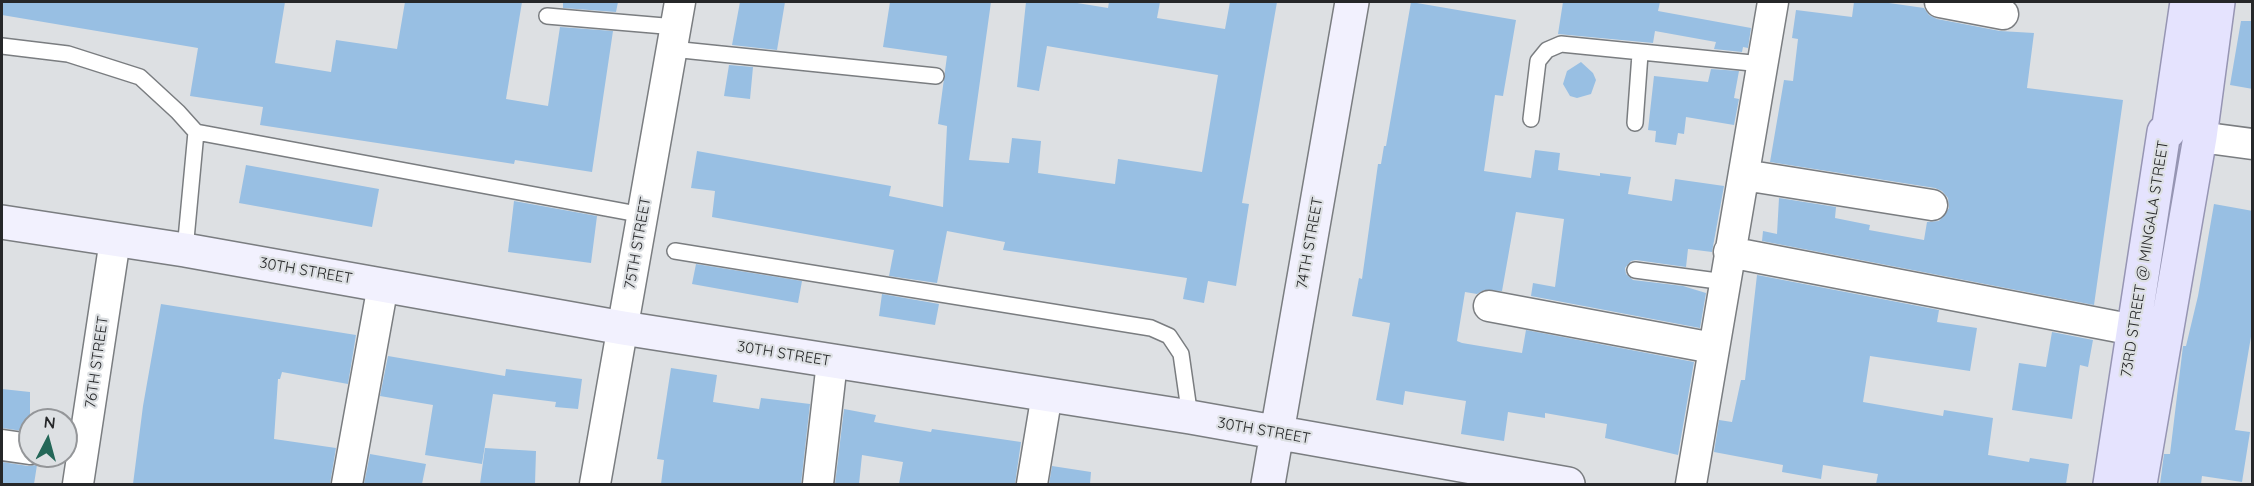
<!DOCTYPE html>
<html>
<head>
<meta charset="utf-8">
<style>
	body { margin:0 }
	#map { position:relative; width:2254px; height:486px; overflow:hidden; background:#dde0e3; font-family:Quicksand,sans-serif }
	canvas { display:block }
	.frame { position:absolute; inset:0; border:3px solid #262729; pointer-events:none }
	.north { position:absolute; left:18px; top:408px; width:60px; height:60px; box-sizing:border-box; background:#dde0e3; border:2px solid #949699; border-radius:50%; rotate:6deg; font-size:16px; font-weight:700; line-height:24px; text-align:center; color:#262729 }
	.north::after { content:''; display:block; margin:auto; width:21px; height:27px; background:#246758; clip-path:polygon(50% 0,100% 100%,50% 72%,0 100%) }
</style>
</head>
<body>
<div id="map">
<canvas width="2254" height="486"></canvas>
<div class="frame"></div>
<div class="north">N</div>
</div>
<script>
const g = document.querySelector('canvas').getContext('2d');
g.lineJoin = 'round';
function fillPath(path, color) {
  g.fillStyle = color;
  g.fill(path, 'evenodd');
}
function shape(rows) {
  const path = new Path2D();
  for (const r of rows) {
    path.moveTo(r[0], r[1]);
    for (let i = 2; i < r.length; i += 2) path.lineTo(r[i], r[i + 1]);
  }
  return path;
}
function strokePath(path, color, width, dash) {
  g.strokeStyle = color;
  g.lineWidth = width;
  g.lineCap = dash ? 'butt' : 'round';
  g.setLineDash(dash || []);
  g.stroke(path);
}
function label(font, color, halo, rows, align = 'center') {
  g.font = font + ' Quicksand,sans-serif';
  g.lineWidth = 4.5;
  g.setLineDash([]);
  g.textBaseline = 'middle';
  g.strokeStyle = halo;
  g.fillStyle = color;
  for (const [text, x, y, turn = 0] of rows) {
    g.save();
    g.translate(x, y);
    g.rotate((+turn || 0) * Math.PI / 180);
    g.textAlign = isNaN(turn) ? turn : align;
    if (halo) g.strokeText(text, 0, 0);
    g.fillText(text, 0, 0);
    g.restore();
  }
}
const building = shape([
	[2,2,285,2,275,63,331,72,336,40,397,49,405,2,522,2,506,99,548,106,560,27,613,31,592,172,515,160,514,164,260,125,263,107,190,96,198,48,2,15],
	[563,2,618,2,616,12,563,8],
	[740,2,785,2,777,50,732,45],
	[890,2,991,2,969,160,1009,163,1012,138,1041,141,1038,173,1115,184,1118,159,1202,172,1218,75,1047,46,1039,91,1017,87,1026,2,1071,2,1108,8,1109,2,1160,2,1157,18,1225,29,1230,2,1277,2,1242,203,1249,204,1236,286,1208,281,1204,303,1183,299,1187,278,1003,250,1005,242,947,231,937,283,889,276,894,250,712,217,715,191,691,188,697,151,891,186,889,196,943,207,947,126,938,124,947,56,883,47],
	[1411,2,1516,20,1503,96,1495,95,1484,171,1531,178,1535,150,1560,153,1558,170,1600,176,1600,173,1631,177,1628,194,1672,201,1675,179,1724,186,1712,252,1688,249,1686,267,1636,260,1631,261,1625,268,1626,274,1633,280,1683,286,1706,293,1700,328,1531,296,1533,283,1555,287,1564,219,1516,212,1502,291,1484,290,1477,294,1465,292,1457,341,1462,343,1522,353,1526,330,1694,362,1678,455,1605,438,1607,424,1545,413,1545,418,1508,412,1504,441,1461,434,1466,401,1405,391,1403,405,1376,400,1390,323,1352,316,1359,278,1362,279,1378,164,1381,164,1384,146,1386,146],
	[1563,2,1660,2,1658,11,1751,28,1748,48,1743,47,1742,52,1714,49,1716,42,1655,31,1653,43,1558,34],
	[1854,2,1882,2,1924,8,1929,15,1937,19,2000,31,2034,33,2027,88,2123,100,2094,305,1762,241,1763,231,1777,234,1779,198,1836,207,1835,218,1870,225,1869,230,1924,240,1927,222,1939,221,1949,208,1948,198,1942,191,1935,188,1770,162,1784,80,1793,81,1798,39,1792,38,1796,10,1852,17],
	[2241,21,2253,21,2253,89,2230,85],
	[1581,62,1593,73,1596,80,1591,94,1577,98,1570,96,1563,84,1567,71],
	[729,65,753,67,750,99,724,96],
	[1711,69,1739,71,1734,98,1739,99,1734,125,1686,117,1684,134,1678,133,1676,145,1655,142,1656,131,1648,130,1654,76,1708,82],
	[246,165,379,189,372,227,239,203],
	[514,201,597,216,591,263,508,252],
	[2214,204,2253,211,2253,325,2235,430,2250,432,2242,482,2202,476,2201,484,2160,484,2164,454,2170,454,2183,346,2186,346,2198,296],
	[696,264,802,281,798,303,692,284],
	[1757,275,1939,310,1937,322,1977,328,1970,371,1870,356,1863,402,1943,416,1944,410,1993,418,1988,455,2029,462,2030,458,2069,464,2066,484,1876,484,1878,474,1823,465,1821,479,1782,472,1783,465,1714,452,1719,420,1732,422,1741,380,1745,380],
	[882,294,939,304,935,325,879,316],
	[161,304,356,335,348,384,282,372,280,379,278,379,274,439,336,448,330,484,133,484,143,406],
	[2052,332,2093,340,2088,367,2080,365,2072,419,2012,410,2019,363,2046,367],
	[388,356,505,376,506,369,582,379,578,409,555,407,556,402,493,394,482,464,425,455,433,405,380,396],
	[671,368,717,375,713,402,759,409,761,398,810,404,801,484,661,484,664,460,657,459],
	[2,389,30,392,30,432,2,428],
	[844,409,876,415,874,422,931,432,932,429,1021,442,1015,484,899,484,903,462,862,455,859,484,835,484],
	[485,448,536,451,535,484,480,484],
	[370,454,426,464,422,484,364,484],
	[2,462,28,466,37,465,34,484,2,484],
	[1052,466,1091,472,1090,484,1049,484]
]);
const lane = shape([
	[547,16,676,27],
	[2,46,68,54,140,77,178,112,196,132,643,215],
	[672,49,936,76],
	[1531,119,1538,61,1547,50,1561,44,1762,64],
	[1635,123,1640,54],
	[185,250,196,132],
	[675,251,1151,328,1169,336,1181,354,1190,417],
	[1635,270,1725,282]
]);
const street = shape([
	[1940,2,2003,14],
	[2200,137,2252,144],
	[1744,175,1932,205],
	[1729,252,2134,330],
	[1489,306,1713,348],
	[2,445,30,449],
	[78,484,115,240],
	[347,484,383,285],
	[595,484,680,2],
	[818,484,832,362],
	[1032,484,1047,394],
	[1691,484,1773,2]
]);
const secondary = shape([
	[2,222,185,250,623,328,1190,417,1568,484],
	[1268,484,1352,2]
]);
const primary = shape([
	[2110,484,2164,132,2168,132,2187,2],
	[2140,484,2200,137,2218,2]
]);
const streetNames = [
	["75TH STREET",638,243,-80],
	["74TH STREET",1310,243,-80],
	["73RD STREET @ MINGALA STREET",2145,259,-81],
	["30TH STREET",306,271,10],
	["30TH STREET",784,354,9],
	["76TH STREET",97,362,-82],
	["30TH STREET",1264,431,10]
];
fillPath(building, '#98bfe3');
strokePath(lane, '#7a7d80', 18);
strokePath(street, '#7a7d80', 33);
strokePath(secondary, '#7a7d80', 36);
strokePath(primary, '#9695b3', 36);
strokePath(lane, '#fff', 15);
strokePath(street, '#fff', 30);
strokePath(secondary, '#f2f1fe', 33);
strokePath(primary, '#e5e3fe', 33);
label('15px', '#262729', '#dde0e3', streetNames);
</script>
</body>
</html>
